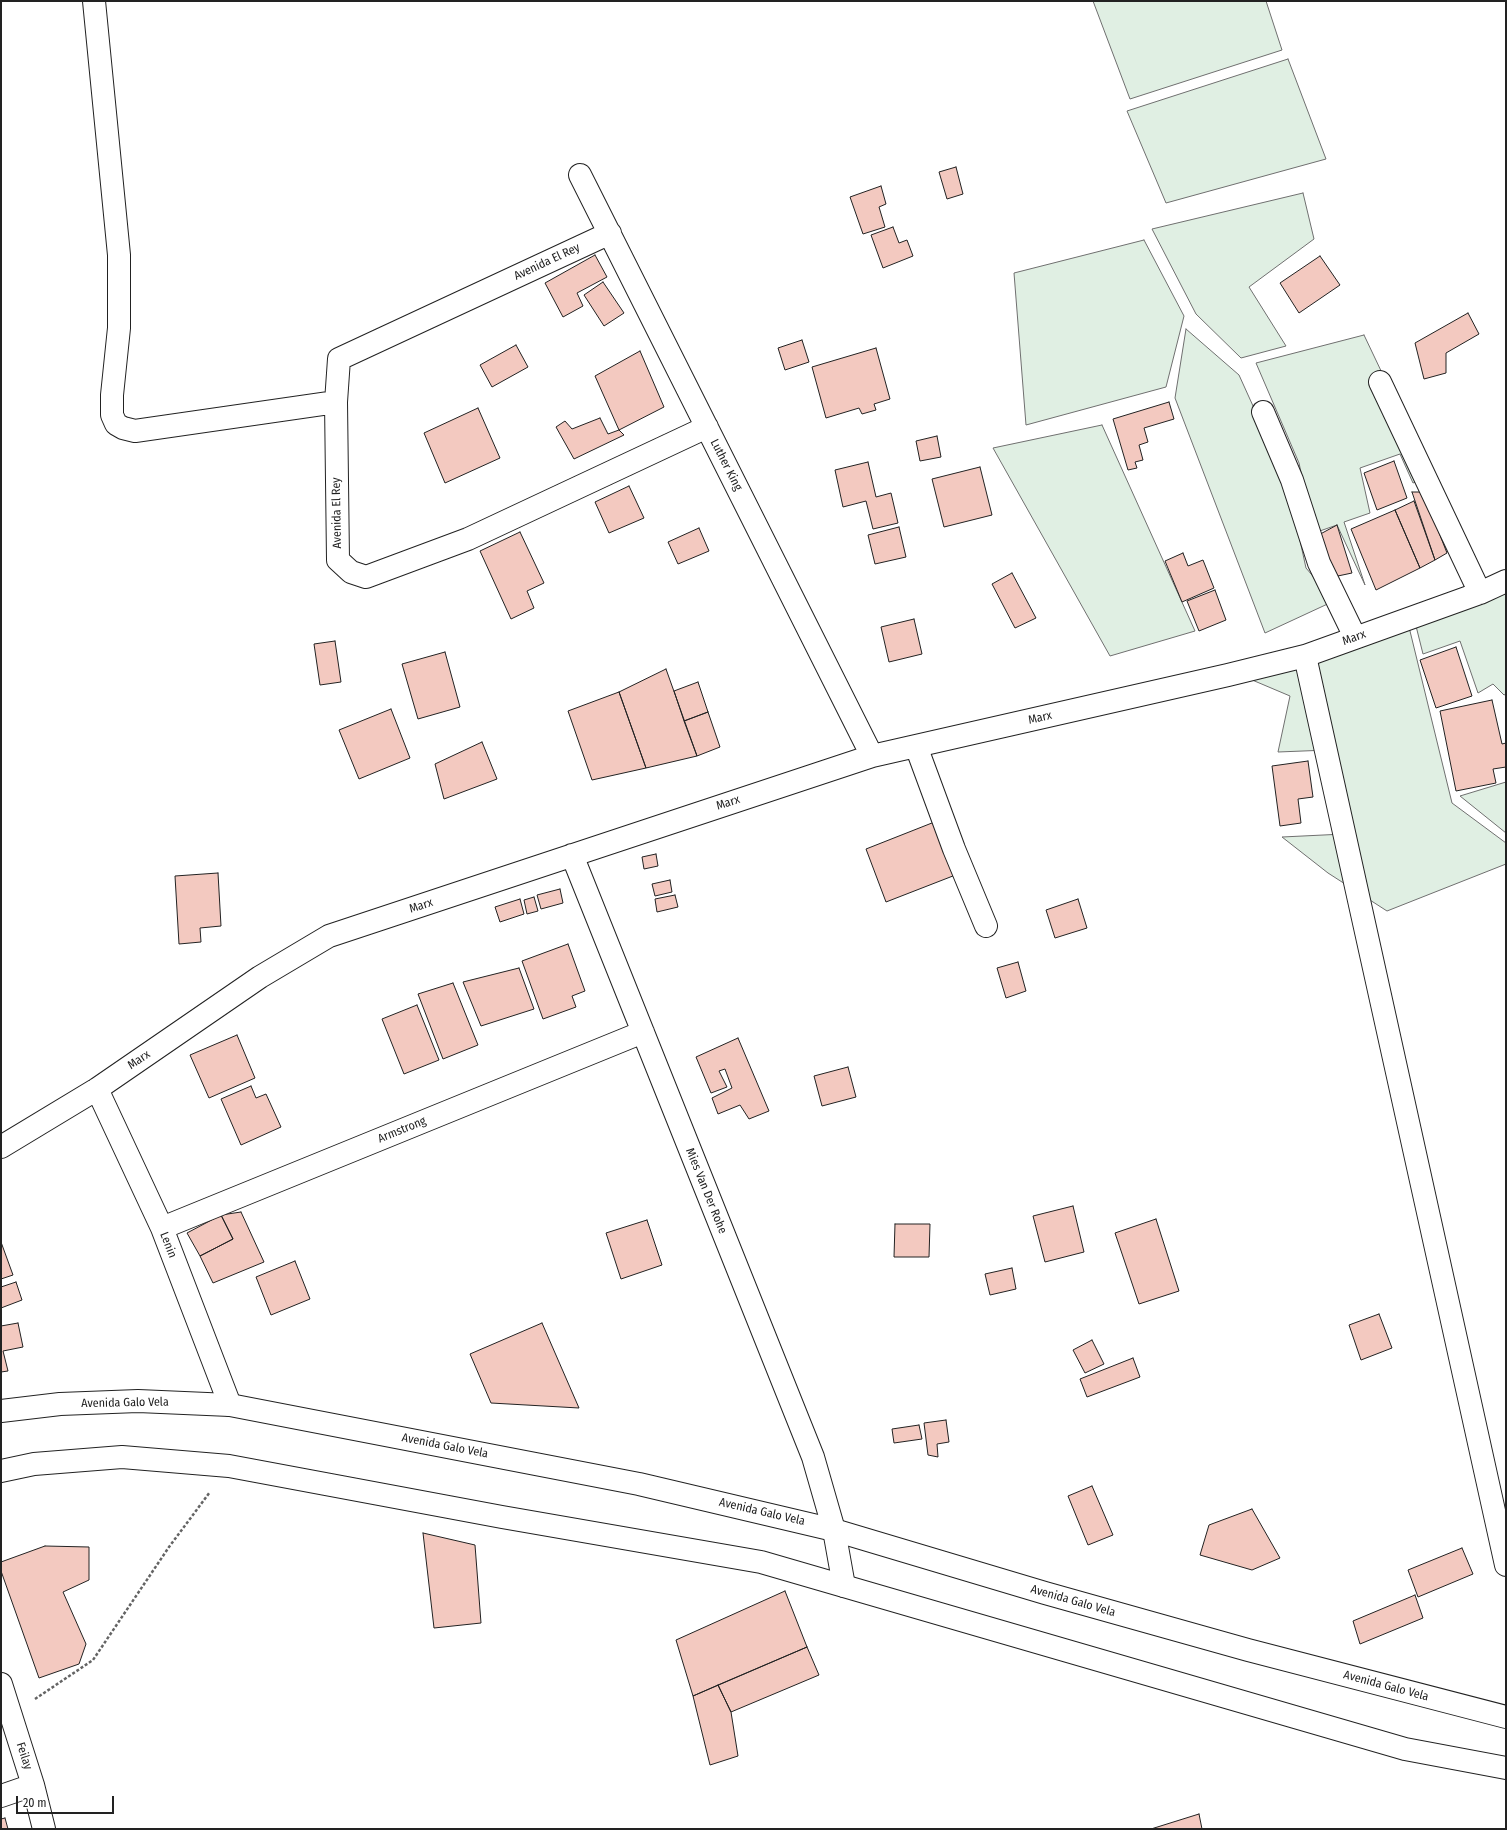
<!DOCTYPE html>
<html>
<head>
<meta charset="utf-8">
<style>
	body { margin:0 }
	#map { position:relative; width:1507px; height:1830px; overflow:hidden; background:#fff; font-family:"Fira Sans Condensed",sans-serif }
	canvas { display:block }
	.frame { position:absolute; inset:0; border:2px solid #222; pointer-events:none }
	.scale { position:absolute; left:16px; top:1796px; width:98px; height:18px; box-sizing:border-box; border:2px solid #222; border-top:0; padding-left:5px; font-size:12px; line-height:14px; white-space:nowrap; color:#222; -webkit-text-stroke:3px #fff; paint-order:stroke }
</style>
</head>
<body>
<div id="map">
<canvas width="1507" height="1830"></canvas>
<div class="frame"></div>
<div class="scale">20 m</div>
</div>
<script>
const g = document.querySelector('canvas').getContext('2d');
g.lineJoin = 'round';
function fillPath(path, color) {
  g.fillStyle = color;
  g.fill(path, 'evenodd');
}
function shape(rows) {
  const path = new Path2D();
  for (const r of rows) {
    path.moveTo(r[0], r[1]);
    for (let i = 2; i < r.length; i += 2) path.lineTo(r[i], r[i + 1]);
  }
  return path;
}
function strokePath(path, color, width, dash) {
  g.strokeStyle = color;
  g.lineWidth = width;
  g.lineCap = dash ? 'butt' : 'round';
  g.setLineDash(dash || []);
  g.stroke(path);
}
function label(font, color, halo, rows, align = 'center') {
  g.font = font + ' "Fira Sans Condensed",sans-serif';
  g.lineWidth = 3;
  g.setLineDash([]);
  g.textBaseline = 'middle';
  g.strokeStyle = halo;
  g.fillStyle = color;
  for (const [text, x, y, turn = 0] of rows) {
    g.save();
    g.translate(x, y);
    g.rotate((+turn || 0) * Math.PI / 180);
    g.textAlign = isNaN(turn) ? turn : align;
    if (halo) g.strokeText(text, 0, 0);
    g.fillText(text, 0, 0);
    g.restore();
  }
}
const green = shape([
	[1093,1,1266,1,1282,50,1130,99,1093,1],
	[1288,59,1326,159,1166,203,1127,111,1288,59],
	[1303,193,1314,239,1249,287,1286,346,1241,358,1196,314,1152,229,1303,193],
	[1144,240,1184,316,1166,387,1026,425,1014,273,1144,240],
	[1186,329,1239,375,1287,481,1306,568,1334,601,1265,633,1175,398,1186,329],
	[1364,335,1431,476,1413,483,1400,454,1360,468,1370,513,1344,522,1365,585,1337,525,1314,533,1299,463,1256,363,1364,335],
	[1102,425,1195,631,1110,656,993,448,1102,425],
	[1506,578,1506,694,1504,695,1493,684,1478,693,1460,641,1423,654,1412,610,1506,578],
	[1409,627,1452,803,1506,843,1506,864,1387,911,1328,873,1282,837,1344,834,1328,750,1278,752,1290,696,1238,674,1409,627],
	[1506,782,1506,833,1460,796,1506,782]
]);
const building = shape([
	[956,167,963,194,947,199,939,172,956,167],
	[881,186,886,204,879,207,885,227,863,234,850,197,881,186],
	[893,227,899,243,907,240,913,256,883,268,871,235,893,227],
	[595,255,607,277,577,293,583,306,563,317,545,283,595,255],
	[1320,256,1340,285,1299,313,1280,283,1320,256],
	[603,282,624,313,604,326,584,295,603,282],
	[1468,313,1479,334,1446,353,1446,373,1424,379,1415,343,1468,313],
	[802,340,809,362,785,370,778,348,802,340],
	[516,345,528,367,492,387,480,365,516,345],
	[876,348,890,399,874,404,876,410,862,414,859,408,826,418,812,367,876,348],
	[640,351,664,407,619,430,595,376,640,351],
	[1169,402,1174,419,1144,428,1148,442,1139,445,1143,460,1135,462,1137,468,1128,470,1113,419,1169,402],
	[478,408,500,458,445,483,424,433,478,408],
	[600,418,608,434,619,430,624,435,574,459,556,427,565,421,572,429,600,418],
	[937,436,941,457,920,461,916,441,937,436],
	[1394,461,1407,498,1377,510,1364,473,1394,461],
	[868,462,876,497,891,493,898,523,873,529,866,501,843,507,835,470,868,462],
	[980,467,992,515,944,527,932,479,980,467],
	[629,486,644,518,609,533,595,502,629,486],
	[1412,492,1423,492,1447,553,1435,560,1412,492],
	[1414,501,1435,560,1420,568,1395,510,1414,501],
	[1395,510,1420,568,1376,590,1351,529,1395,510],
	[1337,525,1352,573,1333,577,1313,538,1337,525],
	[899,527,906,557,875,564,868,535,899,527],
	[699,528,709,551,678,564,668,542,699,528],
	[520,532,544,583,527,591,534,608,511,619,480,551,520,532],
	[1183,553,1188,566,1203,560,1214,588,1182,602,1165,561,1183,553],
	[1012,573,1036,618,1015,628,992,584,1012,573],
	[1215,590,1226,620,1199,631,1187,601,1215,590],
	[914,619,922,654,889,662,881,627,914,619],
	[335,641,341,682,320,685,314,644,335,641],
	[1456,647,1472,696,1436,708,1420,660,1456,647],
	[445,652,460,707,418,719,402,664,445,652],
	[666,669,697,756,646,768,619,692,666,669],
	[698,682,708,712,684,721,674,691,698,682],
	[619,692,646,768,592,780,568,711,619,692],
	[1492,700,1502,744,1506,743,1506,767,1493,769,1496,783,1456,791,1440,711,1492,700],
	[391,709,410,758,359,779,339,730,391,709],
	[708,712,720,747,697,756,684,721,708,712],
	[482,742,497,779,444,799,435,764,482,742],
	[1308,761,1313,797,1298,799,1301,823,1280,826,1272,766,1308,761],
	[937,821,958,874,886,902,866,849,937,821],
	[656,854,658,866,644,869,642,857,656,854],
	[218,873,221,926,200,928,201,942,179,944,175,876,218,873],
	[670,880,672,892,655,896,652,884,670,880],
	[560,889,563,903,541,909,537,895,560,889],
	[675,895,678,907,657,912,655,899,675,895],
	[534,897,538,911,527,914,524,900,534,897],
	[520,899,524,914,500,922,495,907,520,899],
	[1078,899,1087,928,1055,938,1046,910,1078,899],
	[568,944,585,991,572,996,576,1007,543,1019,522,961,568,944],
	[1018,962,1026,991,1006,998,997,968,1018,962],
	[519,968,534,1009,481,1026,463,982,519,968],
	[453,983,478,1045,443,1059,418,994,453,983],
	[417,1005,439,1060,404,1074,382,1019,417,1005],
	[237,1035,255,1078,209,1098,190,1055,237,1035],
	[738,1038,769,1111,749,1119,740,1105,718,1114,712,1098,732,1088,725,1069,719,1071,727,1087,711,1093,696,1057,738,1038],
	[848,1067,856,1097,822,1106,814,1076,848,1067],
	[251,1086,256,1098,266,1094,281,1127,241,1145,221,1099,251,1086],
	[1073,1206,1084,1252,1045,1262,1033,1216,1073,1206],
	[241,1212,264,1262,213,1283,200,1256,233,1239,221,1215,241,1212],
	[221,1215,233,1239,200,1256,187,1233,221,1215],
	[1156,1219,1179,1291,1139,1304,1115,1233,1156,1219],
	[647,1220,662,1265,621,1279,606,1233,647,1220],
	[895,1224,930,1224,929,1257,894,1257,895,1224],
	[1,1242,13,1275,1,1279,1,1242],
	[295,1261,310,1299,271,1315,256,1277,295,1261],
	[1012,1268,1016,1289,990,1295,985,1274,1012,1268],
	[16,1282,22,1300,1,1308,1,1287,16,1282],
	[1379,1314,1392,1348,1361,1360,1349,1325,1379,1314],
	[18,1323,23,1347,3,1351,8,1371,1,1372,1,1326,18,1323],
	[542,1323,579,1408,491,1403,470,1354,542,1323],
	[1092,1340,1104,1364,1085,1373,1073,1350,1092,1340],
	[1133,1358,1140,1377,1087,1397,1080,1379,1133,1358],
	[946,1420,949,1442,937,1444,938,1457,928,1455,924,1423,946,1420],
	[919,1425,922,1439,894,1443,892,1429,919,1425],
	[1092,1486,1113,1535,1088,1545,1068,1496,1092,1486],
	[1252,1509,1280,1558,1252,1570,1200,1555,1209,1525,1252,1509],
	[423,1533,475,1545,481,1623,434,1628,423,1533],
	[45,1546,89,1547,89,1580,63,1592,86,1644,79,1664,39,1678,1,1571,1,1562,45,1546],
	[1462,1548,1473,1574,1418,1597,1408,1570,1462,1548],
	[785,1591,807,1647,693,1696,676,1640,785,1591],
	[1415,1595,1423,1618,1360,1644,1353,1621,1415,1595],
	[807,1647,819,1675,731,1712,718,1685,807,1647],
	[718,1685,731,1712,738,1756,710,1765,693,1696,718,1685],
	[1199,1814,1202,1829,1151,1829,1199,1814],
	[5,1818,8,1829,1,1829,1,1819,5,1818]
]);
const path = shape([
	[35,1699,93,1660,169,1547,210,1492]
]);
const minor = shape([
	[94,1,119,255,119,328,112,395,112,415,116,424,123,428,135,431,336,402],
	[580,175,872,756],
	[610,233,339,359,336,402,338,560,351,572,366,577,468,539,707,427],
	[1380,382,1480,593],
	[1263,412,1292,480,1319,563,1355,637],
	[1305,656,1506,1565],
	[916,746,954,849,986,926],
	[572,855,813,1457,834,1530,844,1586],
	[97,1089,162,1228,230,1405],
	[1,1147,97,1089,260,977,329,936,872,756,1228,675,1305,656,1480,593,1506,581],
	[162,1228,643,1032],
	[1,1684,33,1785,44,1829],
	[1,1796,33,1785]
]);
const major = shape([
	[1,1411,60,1404,138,1401,230,1405,639,1484,834,1530,1045,1593,1248,1650,1506,1717],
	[1,1471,34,1464,122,1457,229,1466,502,1517,761,1562,1405,1749,1506,1768]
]);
const streetNames = [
	["Avenida El Rey",547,262,-25],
	["Luther King",726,465,63],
	["Avenida El Rey",337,513,-91],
	["Marx",1354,638,-20],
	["Marx",1040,718,-13],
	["Marx",728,803,-18],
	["Marx",421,906,-18],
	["Marx",139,1060,-34],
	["Armstrong",402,1130,-22],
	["Mies Van Der Rohe",706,1191,68],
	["Lenin",168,1245,69],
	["Avenida Galo Vela",125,1403,-1],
	["Avenida Galo Vela",445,1446,11],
	["Avenida Galo Vela",762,1512,13],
	["Avenida Galo Vela",1073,1601,16],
	["Avenida Galo Vela",1386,1686,15],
	["Feilay",24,1756,72]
];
fillPath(green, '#e0efe3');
strokePath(green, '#6f6f6f', 1);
fillPath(building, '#f3c9c0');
strokePath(building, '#222', 1);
strokePath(minor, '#222', 24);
strokePath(major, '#222', 24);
strokePath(path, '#646464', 2.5, [3, 2]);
strokePath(minor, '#fff', 22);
strokePath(major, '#fff', 22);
label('12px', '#222', '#fff', streetNames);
</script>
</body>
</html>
